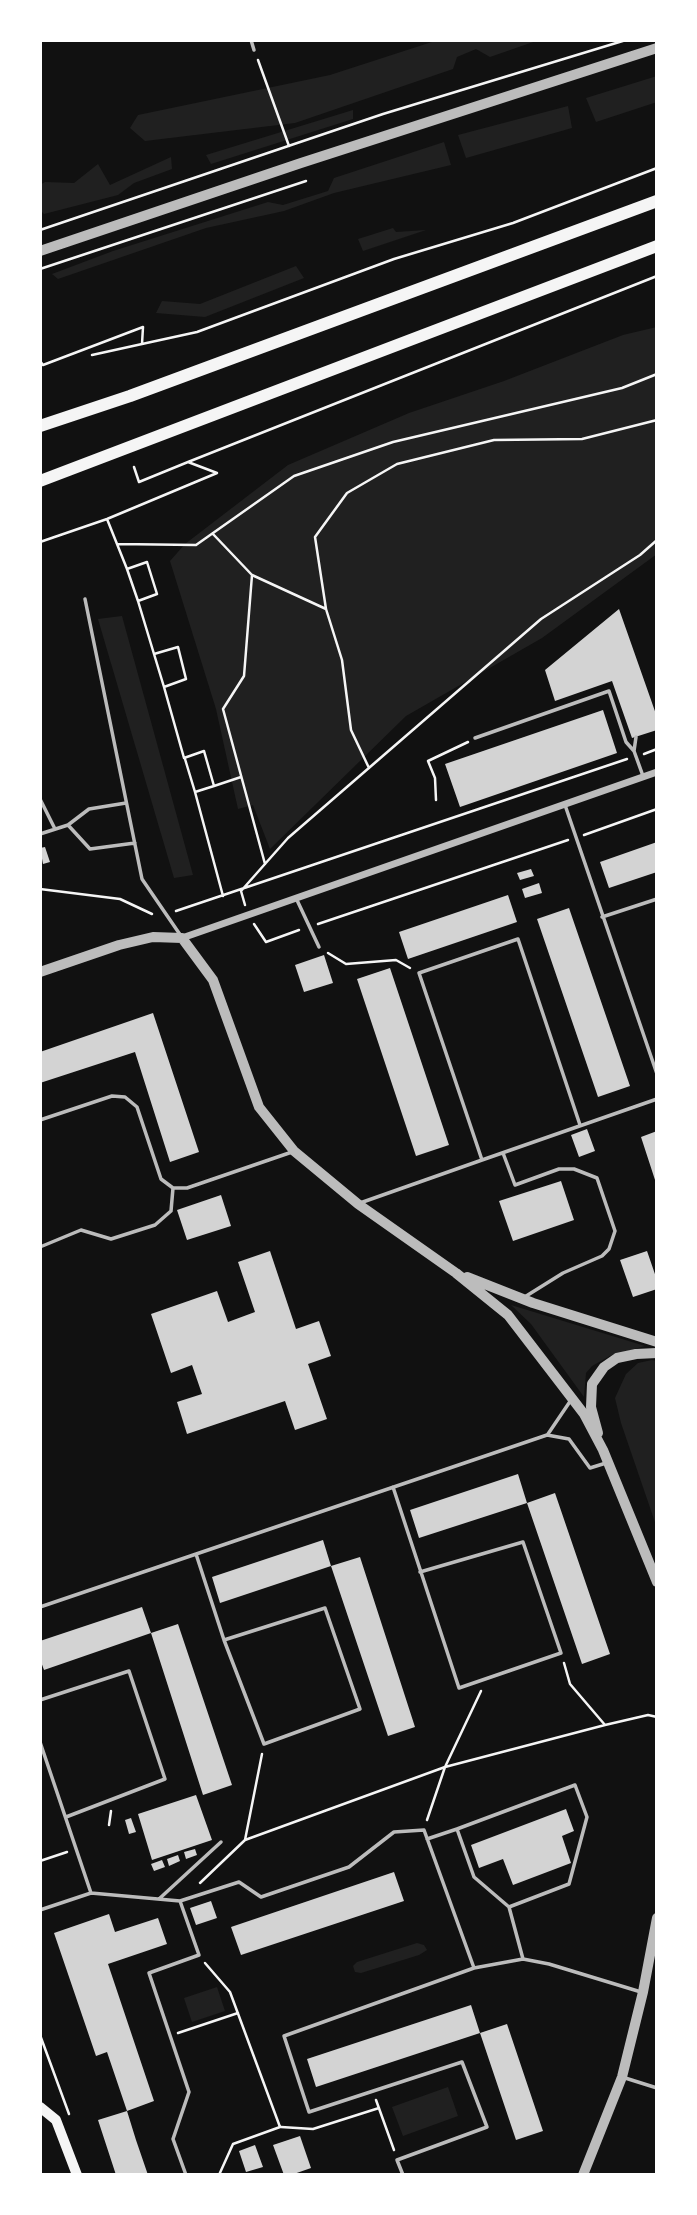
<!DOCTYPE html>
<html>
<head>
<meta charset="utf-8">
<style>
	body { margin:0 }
	#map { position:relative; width:697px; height:2215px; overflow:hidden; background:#111; font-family:Montserrat,sans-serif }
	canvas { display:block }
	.frame { position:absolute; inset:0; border:42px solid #fff; pointer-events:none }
</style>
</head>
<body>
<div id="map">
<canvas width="697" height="2215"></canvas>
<div class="frame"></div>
</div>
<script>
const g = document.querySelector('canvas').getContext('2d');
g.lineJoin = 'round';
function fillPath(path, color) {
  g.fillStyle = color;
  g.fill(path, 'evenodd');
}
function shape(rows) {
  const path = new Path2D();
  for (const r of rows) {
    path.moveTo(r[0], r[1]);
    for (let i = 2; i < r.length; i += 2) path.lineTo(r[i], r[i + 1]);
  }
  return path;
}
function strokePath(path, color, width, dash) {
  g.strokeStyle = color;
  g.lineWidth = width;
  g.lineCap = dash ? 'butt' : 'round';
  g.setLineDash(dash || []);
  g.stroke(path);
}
const green = shape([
	[438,40,539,40,490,57,476,49,457,57,453,69,295,123,145,141,130,128,138,115,330,75],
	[657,76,657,102,596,122,586,98],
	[568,106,572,128,466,158,458,135],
	[353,110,353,119,211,164,206,155],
	[444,142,451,165,334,193,284,211,206,228,58,279,52,274,113,251,268,202,283,205,328,191,334,178],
	[171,157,172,169,134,183,118,195,44,214,40,210,40,185,45,182,74,183,98,164,110,185],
	[393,228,396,232,426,230,363,251,358,239],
	[296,266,304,278,205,317,156,313,162,301,200,304],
	[657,327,657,554,542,638,406,716,270,849,253,805,238,809,216,709,170,561,185,544,288,465,409,413,504,381,623,335],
	[122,616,193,875,174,878,98,619],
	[511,1305,645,1346,610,1356,592,1366,586,1373,584,1397,531,1324],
	[652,1360,657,1361,657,1528,621,1423,615,1398,626,1374,638,1363],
	[417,1943,424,1945,427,1950,419,1955,361,1973,355,1972,353,1966,357,1962],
	[217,1987,225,2011,192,2022,184,1998],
	[448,2087,458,2116,403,2136,392,2107]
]);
const building = shape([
	[619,609,657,717,657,730,632,738,612,681,555,701,545,670],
	[603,710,617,753,460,807,445,764],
	[657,842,657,872,609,888,600,862],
	[45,847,50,862,43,864,40,848],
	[531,869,534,876,520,880,517,873],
	[539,883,542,893,525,898,522,889],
	[508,895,517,922,408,959,399,932],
	[569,908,630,1086,598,1097,537,919],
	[324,955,333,983,304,992,295,965],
	[390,968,449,1145,416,1156,357,979],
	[153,1013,199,1152,170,1162,135,1052,40,1083,40,1052],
	[587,1129,595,1151,579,1157,571,1135],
	[657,1131,657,1183,656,1183,641,1137],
	[561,1181,574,1220,513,1241,499,1201],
	[221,1195,231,1226,187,1240,177,1210],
	[270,1251,296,1329,319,1321,331,1356,308,1364,327,1419,295,1430,285,1401,187,1434,177,1402,202,1394,192,1365,171,1373,151,1314,217,1291,228,1322,255,1312,238,1262],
	[647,1251,657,1280,657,1289,633,1297,620,1260],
	[518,1474,527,1503,419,1538,410,1510],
	[555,1493,610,1654,582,1664,527,1503],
	[323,1540,331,1566,220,1603,212,1577],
	[360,1557,415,1727,388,1736,331,1566],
	[142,1607,151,1633,44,1670,40,1659,40,1641],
	[178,1624,232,1785,203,1795,151,1633],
	[196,1795,212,1840,152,1860,138,1814],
	[566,1809,574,1831,562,1836,571,1863,513,1885,503,1859,479,1868,471,1845],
	[131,1818,136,1832,129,1834,125,1820],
	[195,1849,197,1855,186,1859,184,1852],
	[178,1855,180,1861,169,1866,167,1859],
	[162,1860,165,1867,154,1871,151,1864],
	[394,1872,404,1901,241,1955,231,1927],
	[211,1901,217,1918,196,1925,190,1908],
	[109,1914,115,1932,158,1918,167,1944,108,1964,154,2101,127,2111,107,2052,96,2056,54,1933],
	[471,2005,480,2033,316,2087,307,2059],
	[507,2024,543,2131,516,2140,480,2033],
	[127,2111,136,2140,148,2175,116,2175,98,2120],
	[300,2136,311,2168,291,2175,284,2175,273,2145],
	[255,2145,263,2167,246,2172,239,2151]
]);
const path = shape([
	[258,60,289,146],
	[40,230,383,114,626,40],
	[40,269,306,181],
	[92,355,142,344],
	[40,361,43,365,143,327,142,344,197,332,394,259,513,223,657,168],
	[134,467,139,482,188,462],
	[107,519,127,569,147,562,157,594,138,601,154,654,178,647,186,679,164,687,184,758,204,751,214,786,195,792,223,896],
	[213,534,252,575,244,676,223,709,265,864],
	[40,542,107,519,217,473,188,462,657,276],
	[117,544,196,545,294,476,393,442,622,388,657,374],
	[127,569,138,601],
	[252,575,326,609,342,660,351,730,369,768],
	[326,609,315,537,347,493,397,464,494,440,582,439,657,420],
	[154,654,164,687],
	[644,754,657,749],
	[185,759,195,792],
	[214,786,241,777],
	[436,800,435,778,428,761,468,742],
	[584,835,657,809],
	[40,889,120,899,152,914],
	[245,905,241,891,288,838,541,619,640,555,657,540],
	[176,911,627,759],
	[254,924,266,942,299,930],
	[318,924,568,840],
	[328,953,346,964,396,960,410,968],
	[564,1663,570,1684,605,1725],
	[427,1820,445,1767,481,1691],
	[109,1825,111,1811],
	[245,1840,262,1754],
	[40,1861,67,1852],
	[200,1883,245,1840,445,1767,605,1725,648,1715,657,1717],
	[205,1963,230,1992,280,2127,233,2144,219,2175],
	[178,2033,238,2013],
	[40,2035,69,2114],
	[376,2100,394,2150],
	[281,2127,313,2129,379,2108]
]);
const service = shape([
	[251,40,254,50],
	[85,599,142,879,181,936],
	[475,738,609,691,626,742,634,751,643,776],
	[634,751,636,737],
	[40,799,55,829],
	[126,803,89,809,68,825,90,849,135,843],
	[565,805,657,1074],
	[40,834,68,825],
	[296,898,319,947],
	[602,917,657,899],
	[40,1120,112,1096,125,1097,137,1107,161,1179,173,1188,187,1188,292,1152],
	[503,1153,515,1185,559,1169,574,1169,597,1178,615,1231,609,1249,602,1256,563,1273,523,1298],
	[482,1160,657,1099],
	[360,1203,482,1160,419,973,518,939,580,1125],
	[40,1247,81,1230,111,1239,155,1225,171,1211,173,1188],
	[548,1434,571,1400],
	[393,1487,459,1688,561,1653,523,1542,420,1572],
	[196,1554,224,1640,264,1744,360,1709,325,1608,224,1640],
	[40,1607,547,1435,569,1439,590,1468,606,1463],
	[40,1700,129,1671,165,1779,66,1817],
	[40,1742,91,1893,40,1910],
	[427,1839,457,1829],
	[91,1893,180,1901,199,1955,149,1973,189,2092,173,2139,186,2175],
	[159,1899,221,1842],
	[180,1901,239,1882,261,1897,349,1867,394,1832,424,1830,474,1968,284,2036,309,2112,462,2062,487,2127,397,2160,403,2175],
	[509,1907,569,1884,587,1817,575,1785,457,1829,474,1877,509,1907,523,1959],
	[474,1968,523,1959,549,1964,641,1992],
	[622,2077,657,2088]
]);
const minor = shape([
	[182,938,657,772]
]);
const tertiary = shape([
	[40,251,301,163,657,48],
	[40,972,119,945,153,937,182,938,213,980,259,1107,294,1151,358,1204,456,1273,508,1315,584,1414,603,1450,657,1582],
	[467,1277,533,1303,657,1342],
	[598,1433,591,1407,592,1384,604,1367,617,1358,636,1354,657,1353],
	[583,2175,622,2077,643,1992,657,1918]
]);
const secondary = shape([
	[40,2107,56,2120,77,2175]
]);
const primary = shape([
	[40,426,130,396,657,201],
	[40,481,657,246]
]);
fillPath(green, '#202020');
fillPath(building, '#d3d3d3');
strokePath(path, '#f5f5f5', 2.5);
strokePath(service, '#bcbcbc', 3.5);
strokePath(minor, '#bcbcbc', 7);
strokePath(tertiary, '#bcbcbc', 10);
strokePath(secondary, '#f5f5f5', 10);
strokePath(primary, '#f5f5f5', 12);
</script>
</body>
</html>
